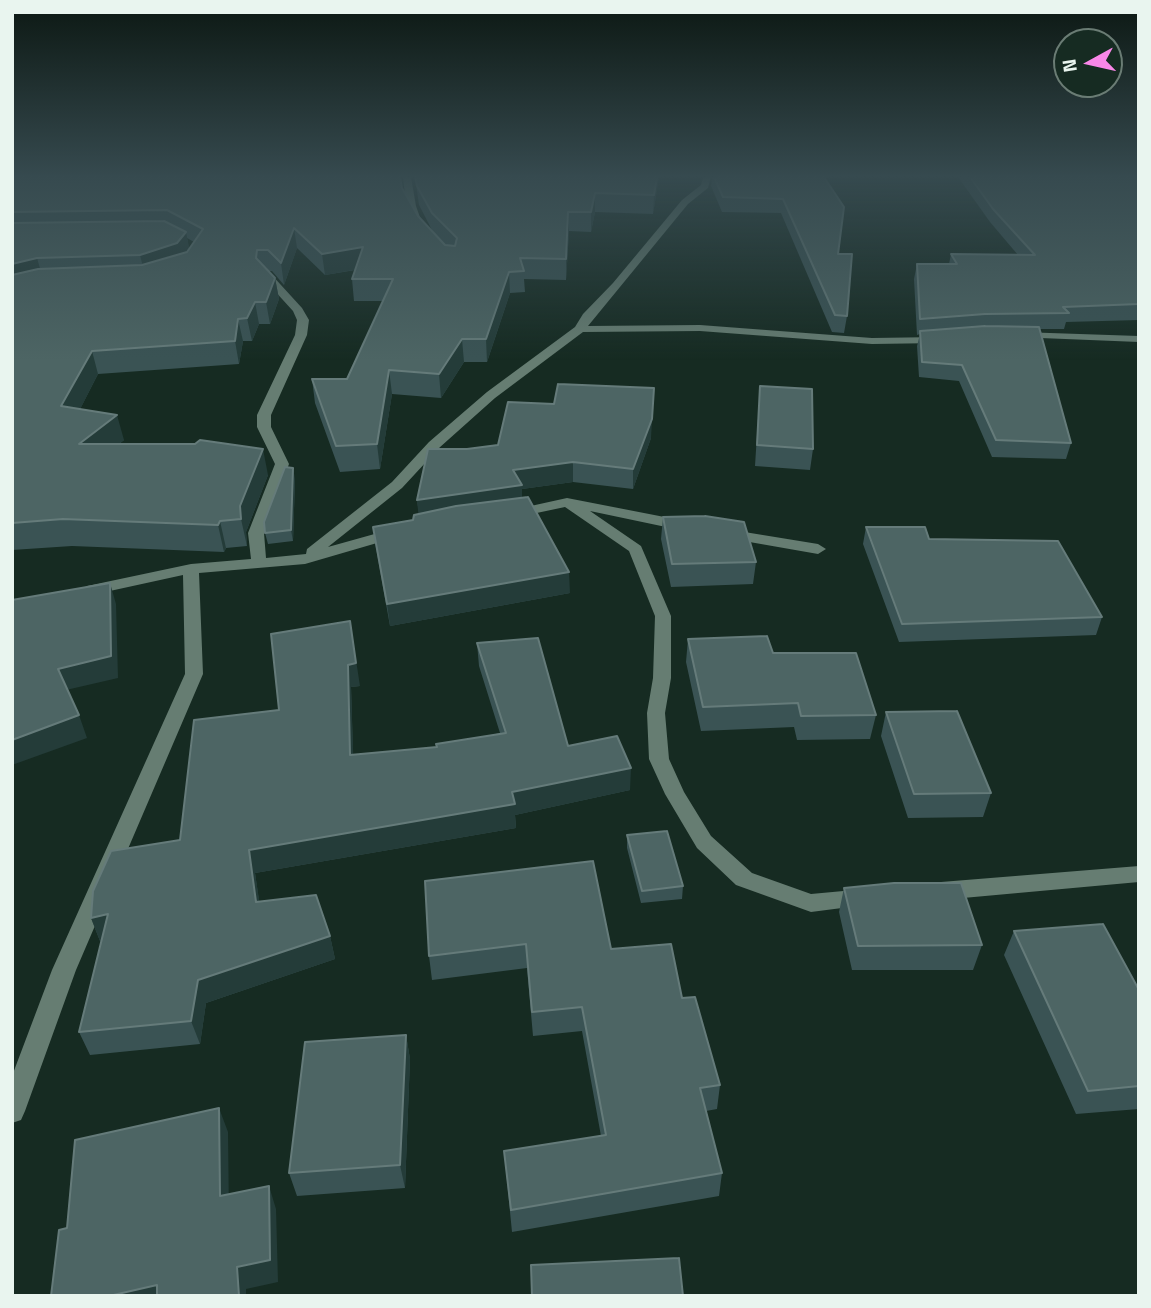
<!DOCTYPE html>
<html>
<head>
<meta charset="utf-8">
<style>
	body { margin:0 }
	#map { position:relative; width:1151px; height:1308px; overflow:hidden; background:#162b22; font-family:"Titillium Web",sans-serif }
	canvas { display:block }
	.frame { position:absolute; inset:0; border:14px solid #e9f5ef; pointer-events:none }
	.north { position:absolute; left:1053px; top:28px; width:70px; height:70px; box-sizing:border-box; background:#162b22; border:2px solid #6a7c74; border-radius:50%; rotate:262deg; font-size:19px; font-weight:700; line-height:28px; text-align:center; color:#e9f5ef }
	.north::after { content:''; display:block; margin:auto; width:24px; height:32px; background:#f987e8; clip-path:polygon(50% 0,100% 100%,50% 72%,0 100%) }
</style>
</head>
<body>
<div id="map">
<canvas width="1151" height="1308"></canvas>
<div class="frame"></div>
<div class="north">N</div>
</div>
<script>
const g = document.querySelector('canvas').getContext('2d');
g.lineJoin = 'round';
function shape(rows) {
  const path = new Path2D();
  for (const r of rows) {
    path.moveTo(r[0], r[1]);
    for (let i = 2; i < r.length; i += 2) path.lineTo(r[i], r[i + 1]);
  }
  return path;
}
function fillPath(path, color) {
  g.fillStyle = color;
  g.fill(path, 'evenodd');
}
function strokePath(path, color, width, dash) {
  g.strokeStyle = color;
  g.lineWidth = width;
  g.lineCap = dash ? 'butt' : 'round';
  g.setLineDash(dash || []);
  g.stroke(path);
}
const minor = shape([
	[403,177,411,177,416,206,422,223,416,223,406,206,403,177],
	[703,177,711,177,708,188,688,204,588,326,700,325,872,338,940,337,946,340,940,343,872,344,700,331,583,332,495,398,439,448,402,488,328,547,396,528,404,533,401,536,305,564,199,573,203,674,76,970,25,1111,21,1120,12,1123,12,1076,52,970,185,674,183,575,87,596,79,591,87,586,191,564,251,559,248,533,275,464,257,427,257,415,295,335,297,320,293,311,262,277,262,273,270,273,302,308,309,320,307,335,271,415,271,427,289,464,264,533,266,558,306,554,307,549,392,482,429,442,487,392,575,327,583,314,613,283,682,200,701,185,703,177],
	[1020,332,1139,336,1139,342,1016,337,1014,335,1020,332],
	[567,498,685,521,693,526,685,531,590,511,641,546,671,616,671,678,665,713,669,759,684,792,711,836,752,873,811,894,865,889,873,892,876,898,873,904,811,912,736,885,697,848,665,794,649,759,647,713,653,678,655,616,629,551,565,507,513,518,506,514,508,511,567,498],
	[726,529,818,544,826,549,818,554,721,537,718,534,721,531,726,529],
	[1139,866,1139,882,941,900,933,897,930,891,933,885,941,882,1139,866]
]);
const wall = shape([
	[12,177,402,188,418,216,445,245,433,232,419,205,415,177,659,177,653,214,595,212,591,232,569,231,566,280,524,279,525,292,510,293,487,362,464,362,441,398,392,394,380,469,340,472,315,403,312,379,347,379,383,301,354,301,352,279,355,270,325,275,297,248,284,285,272,271,269,271,275,278,279,299,270,324,259,324,252,341,243,341,239,364,98,374,80,409,124,440,119,444,268,475,246,532,247,546,226,548,224,552,72,546,12,550],
	[187,238,194,242,189,249],
	[712,177,824,177,838,254,847,316,844,333,832,332,781,213,722,212,711,186],
	[958,177,1139,177,1139,320,1066,322,1064,329,1040,329,1071,443,1066,459,992,457,959,381,919,377,917,346,920,334,917,335,914,279,917,264,949,264,951,254,1018,255,990,222],
	[760,386,813,449,810,470,755,466],
	[651,438,633,489,573,482,522,489,522,498,570,593,390,626,376,548,373,527,413,520,419,514,417,500,467,449],
	[295,479,293,541,268,544,265,533],
	[663,517,756,562,753,584,671,587,661,539],
	[866,527,929,539,1102,617,1096,635,899,642,863,544],
	[271,634,360,686,351,687,353,755,436,747,500,733,479,666,477,643,568,746,630,790,515,815,516,828,255,873,259,901,330,936,335,959,206,1003,200,1044,90,1055,79,1032,102,941,100,941,91,918,180,840,279,710],
	[688,639,773,653,876,715,870,739,797,740,794,727,701,731,686,662],
	[886,712,991,793,983,817,908,818,881,736],
	[627,835,683,886,682,899,641,903,627,848],
	[425,881,611,949,682,998,720,1085,717,1109,706,1111,722,1173,719,1196,512,1232,504,1151,601,1136,582,1031,533,1036,527,968,432,980,429,956],
	[844,888,982,945,973,970,852,970,839,912],
	[1014,931,1139,990,1139,1109,1076,1114,1004,955],
	[406,1035,410,1059,405,1188,297,1196,289,1173]
]);
const shadedWall = shape([
	[657,177,659,177,653,214,654,195],
	[595,193,595,212,591,232,591,212],
	[568,212,569,231,566,280,566,259],
	[294,228,297,248,284,285,281,263],
	[186,232,190,252,145,275,140,255],
	[363,247,365,268,325,275,322,254],
	[37,258,43,279,12,286,12,264],
	[509,272,510,293,487,362,486,339],
	[275,278,279,299,270,324,266,302],
	[255,302,259,324,252,341,247,318],
	[238,319,243,341,239,364,235,341],
	[462,339,464,362,441,398,439,374],
	[92,351,98,374,69,431,61,406],
	[389,370,392,394,380,469,377,444],
	[654,388,651,438,633,489,633,469],
	[117,415,124,440,87,469,79,444],
	[263,449,268,475,246,532,247,546,241,519,240,506],
	[573,462,573,482,522,489,522,505,419,521,417,500,513,470],
	[293,468,295,479,293,541,291,530],
	[220,521,226,548,224,552,218,525],
	[569,572,570,593,390,626,387,604],
	[110,583,116,604,118,678,66,690,58,669],
	[350,621,360,686,351,687,354,778,350,755,348,665],
	[79,715,87,738,12,765,12,740],
	[631,768,630,790,515,815,516,828,255,873,263,925,256,902,249,850,512,792],
	[108,914,118,938,100,941,91,918],
	[330,936,335,959,206,1003,200,1044,191,1021,198,980],
	[406,1035,410,1059,405,1188,400,1165],
	[219,1108,228,1132,229,1219,220,1196],
	[269,1186,276,1209,278,1282,246,1289,246,1296,239,1296,237,1267],
	[157,1285,163,1296,109,1296]
]);
const building = shape([
	[12,177,400,177,402,188,418,216,445,245,455,246,457,238,432,213,417,186,415,177,657,177,654,195,595,193,591,212,568,212,566,259,520,258,524,271,509,272,486,339,462,339,439,374,389,370,377,444,336,446,312,379,347,379,393,279,352,279,363,247,322,254,294,228,281,263,268,250,257,250,256,258,275,278,266,302,255,302,247,318,238,319,235,341,92,351,61,406,117,415,79,444,195,444,200,440,263,449,240,506,241,519,220,521,218,525,63,519,12,523,12,275,38,269,142,265,187,252,203,229,167,210,12,212,12,177],
	[714,177,824,177,844,207,838,254,852,254,847,316,835,315,783,199,723,197,714,177],
	[970,177,1139,177,1139,304,1063,307,1069,313,985,314,920,319,917,264,957,264,951,254,1035,255,993,209,970,177],
	[164,221,186,232,177,243,140,255,37,258,12,264,12,223,164,221],
	[985,326,1039,327,1071,443,996,440,962,365,922,362,920,331,985,326],
	[558,384,654,388,652,419,633,469,573,462,513,470,522,485,417,500,428,449,467,449,498,445,508,402,554,404,558,384],
	[760,386,812,389,813,449,757,445,760,386],
	[285,467,293,468,291,530,265,533,264,522,285,467],
	[528,497,569,572,387,604,373,527,413,520,414,515,456,506,528,497],
	[705,516,744,522,756,562,672,564,663,517,705,516],
	[866,527,925,527,929,539,1058,541,1102,617,902,624,866,527],
	[110,583,111,656,58,669,79,715,12,740,12,600,110,583],
	[350,621,356,663,348,665,350,755,437,747,436,744,506,733,477,643,538,638,568,746,617,736,631,768,512,792,515,804,249,850,256,902,316,895,330,936,198,980,191,1021,79,1032,108,914,91,918,93,891,111,851,180,840,194,720,279,710,271,634,350,621],
	[767,636,773,653,856,653,876,715,801,716,798,703,703,707,688,639,767,636],
	[957,711,991,793,914,794,886,712,957,711],
	[667,831,683,886,642,891,627,835,667,831],
	[593,861,611,949,671,944,682,998,695,997,720,1085,700,1088,722,1173,511,1210,504,1151,606,1135,582,1007,532,1012,526,944,429,956,425,881,593,861],
	[894,883,961,883,982,945,858,946,844,888,894,883],
	[1103,924,1139,990,1139,1086,1088,1091,1014,931,1103,924],
	[406,1035,400,1165,289,1173,305,1042,406,1035],
	[219,1108,220,1196,269,1186,270,1260,237,1267,239,1296,157,1296,157,1285,109,1296,51,1296,59,1230,67,1228,75,1140,219,1108],
	[679,1258,683,1296,532,1296,531,1265,679,1258]
]);
fillPath(minor, '#667d72');
fillPath(wall, '#3a5354');
fillPath(shadedWall, '#243c39');
fillPath(building, '#4d6564');
strokePath(building, '#657b7a', 2);
const sky = g.createLinearGradient(0, 0, 0, 360);
sky.addColorStop(0, '#0c1813');
sky.addColorStop(0.49, '#364a4f');
sky.addColorStop(1, '#364a4f00');
g.fillStyle = sky;
g.fillRect(0, 0, 1151, 360);
</script>
</body>
</html>
